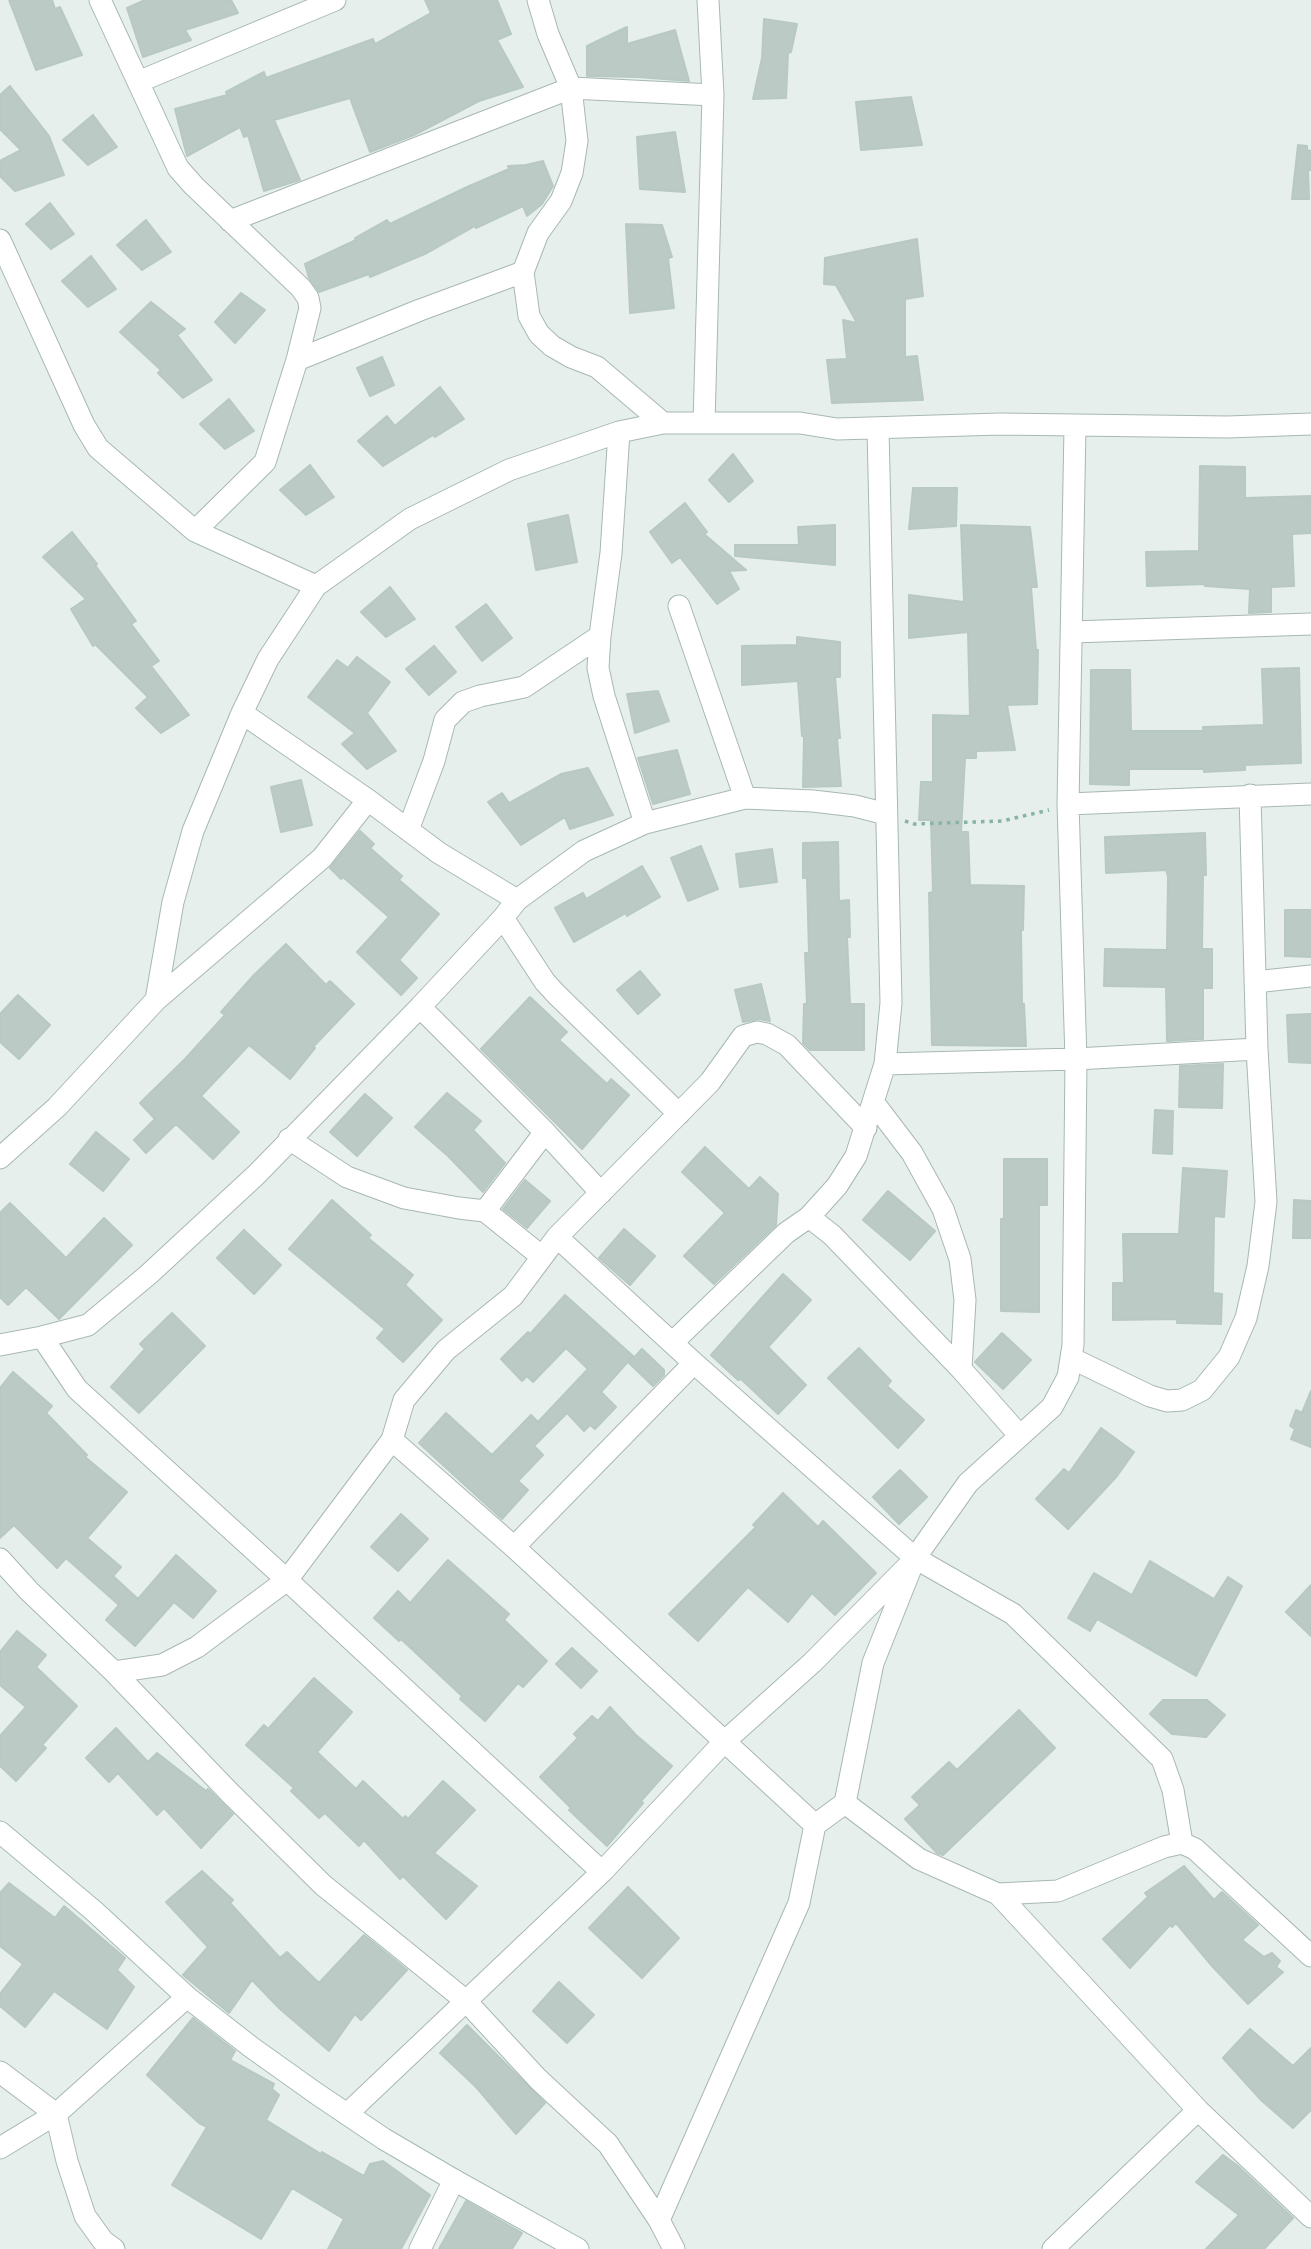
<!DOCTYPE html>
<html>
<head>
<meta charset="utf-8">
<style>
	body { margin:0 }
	canvas { display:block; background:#e6efeb }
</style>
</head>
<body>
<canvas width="1311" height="2249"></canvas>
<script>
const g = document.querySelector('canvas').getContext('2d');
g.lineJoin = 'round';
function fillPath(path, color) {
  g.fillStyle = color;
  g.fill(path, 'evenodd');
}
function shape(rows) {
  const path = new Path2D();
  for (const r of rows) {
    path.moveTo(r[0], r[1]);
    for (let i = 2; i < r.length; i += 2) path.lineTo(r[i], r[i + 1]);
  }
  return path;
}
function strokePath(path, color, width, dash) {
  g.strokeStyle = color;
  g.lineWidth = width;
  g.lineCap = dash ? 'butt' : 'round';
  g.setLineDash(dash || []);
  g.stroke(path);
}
const building = shape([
	[9,0,52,0,55,9,60,7,82,55,36,70,9,0],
	[145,0,231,0,238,13,185,30,191,40,143,57,127,8,145,0],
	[425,0,497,0,511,34,497,40,523,87,479,101,414,135,370,152,350,98,274,120,300,180,264,191,248,135,244,137,240,127,187,156,175,109,227,95,226,92,264,72,266,78,373,39,375,44,431,13,425,0],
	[764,19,797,24,791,52,788,53,786,98,753,99,762,58,764,19],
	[627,27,627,44,675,30,689,81,638,77,587,76,587,46,627,27],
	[10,86,49,136,64,175,15,191,0,176,0,161,21,150,0,129,0,95,10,86],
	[911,97,922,145,861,150,856,102,911,97],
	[93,115,117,147,88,165,63,140,93,115],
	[675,132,685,192,640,189,637,137,675,132],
	[1298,145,1307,146,1307,150,1311,151,1311,170,1308,170,1309,199,1292,199,1298,145],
	[543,161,553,186,542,204,527,216,523,206,476,228,475,226,427,253,370,277,369,274,319,292,309,278,305,264,356,240,355,238,387,220,390,224,467,187,509,169,508,166,526,165,543,161],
	[50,203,74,234,51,249,26,224,50,203],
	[146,220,171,252,142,270,117,245,146,220],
	[626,224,662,225,672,257,668,258,674,308,630,313,626,224],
	[917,239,923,296,905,299,905,357,917,356,923,400,832,403,827,360,847,359,843,320,857,323,836,285,824,284,825,258,917,239],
	[91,256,116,289,88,307,62,281,91,256],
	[241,293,265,310,235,343,215,322,241,293],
	[151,302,185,329,177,335,212,380,183,398,158,373,161,370,120,332,151,302],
	[382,357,394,385,370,396,357,368,382,357],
	[440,387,464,419,435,437,433,435,383,466,358,441,387,416,395,426,440,387],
	[229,399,254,431,225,449,200,424,229,399],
	[733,454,753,481,729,502,709,480,733,454],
	[310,465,334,497,306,515,280,490,310,465],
	[1200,466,1245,467,1245,498,1311,496,1311,533,1292,534,1294,586,1271,587,1271,612,1249,613,1250,589,1205,586,1205,584,1147,586,1146,552,1199,551,1200,466],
	[913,488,957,488,956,526,909,529,913,488],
	[685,503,707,532,704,534,746,570,729,571,739,589,717,604,680,557,672,563,650,532,685,503],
	[568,515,577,562,536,570,528,524,568,515],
	[835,525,835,565,735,556,735,545,799,545,798,527,835,525],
	[961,525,1030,527,1037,587,1031,587,1036,650,1038,650,1037,704,1007,705,1015,750,976,751,976,758,965,758,961,832,968,832,970,885,1024,886,1023,930,1021,930,1022,1004,1024,1004,1026,1046,932,1045,929,893,933,892,931,820,919,820,921,782,933,782,933,715,970,716,968,632,909,638,909,595,964,602,961,525],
	[72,532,97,564,95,565,136,621,131,624,159,661,151,666,189,715,161,733,136,708,148,697,95,644,93,646,71,609,86,599,43,557,72,532],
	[390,587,415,619,386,637,361,612,390,587],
	[486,604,512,638,482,661,456,627,486,604],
	[797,637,840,642,840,677,835,677,840,738,837,738,841,786,803,787,804,736,802,736,798,681,742,685,742,646,797,645,797,637],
	[434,646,456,672,429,695,406,669,434,646],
	[357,657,390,682,367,713,396,751,367,769,342,744,355,733,308,697,337,660,348,668,357,657],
	[1299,668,1301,763,1245,765,1245,770,1204,772,1204,769,1129,769,1129,785,1090,784,1091,670,1130,670,1131,731,1203,731,1203,727,1264,725,1262,669,1299,668],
	[658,691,669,721,635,733,627,694,658,691],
	[677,750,690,794,653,804,638,758,677,750],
	[588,768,613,815,570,829,565,817,521,845,488,802,502,793,509,803,561,774,588,768],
	[301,780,312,825,281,832,271,787,301,780],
	[360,831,374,844,370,848,402,876,399,880,439,914,399,960,417,978,401,995,357,952,389,917,343,877,341,879,330,868,360,831],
	[1205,833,1206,875,1203,875,1202,949,1212,949,1212,988,1203,988,1203,1039,1167,1041,1166,987,1104,986,1105,949,1167,950,1168,876,1166,870,1106,873,1105,837,1205,833],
	[838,842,839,901,849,900,850,937,847,937,850,1004,864,1004,864,1050,810,1050,803,1043,804,1004,807,1004,805,953,809,953,807,878,803,878,803,843,838,842],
	[701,846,718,889,688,901,671,858,701,846],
	[772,849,777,882,740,887,736,854,772,849],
	[642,866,660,897,627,916,626,913,574,942,555,908,583,893,586,899,642,866],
	[1285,910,1311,910,1311,957,1285,956,1285,910],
	[286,944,326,985,330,981,354,1004,313,1047,315,1048,290,1079,249,1045,201,1096,239,1132,213,1159,176,1124,146,1153,134,1140,155,1119,140,1103,185,1059,225,1015,221,1012,254,975,286,944],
	[640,971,660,995,638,1014,617,990,640,971],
	[761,984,770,1021,759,1019,743,1022,735,990,761,984],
	[18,995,50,1025,19,1059,0,1042,0,1014,18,995],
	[530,997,567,1032,559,1040,607,1084,611,1079,629,1095,582,1149,481,1049,530,997],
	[1311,1014,1311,1063,1289,1062,1287,1015,1311,1014],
	[1223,1064,1222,1108,1179,1107,1180,1066,1223,1064],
	[447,1093,481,1121,473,1130,505,1163,483,1192,448,1156,415,1127,447,1093],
	[365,1094,392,1118,357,1156,330,1132,365,1094],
	[1155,1110,1173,1111,1172,1154,1153,1153,1155,1110],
	[96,1132,129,1159,103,1191,70,1164,96,1132],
	[705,1147,749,1189,760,1177,778,1194,776,1225,714,1284,684,1256,725,1213,682,1172,705,1147],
	[1004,1159,1047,1159,1047,1205,1039,1205,1039,1312,1001,1311,1001,1219,1004,1219,1004,1159],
	[1183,1168,1227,1171,1224,1217,1214,1216,1213,1293,1222,1294,1221,1324,1177,1323,1177,1319,1113,1320,1113,1283,1124,1283,1123,1234,1179,1234,1183,1168],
	[525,1180,550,1201,527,1228,503,1209,525,1180],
	[888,1191,935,1231,910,1260,863,1220,888,1191],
	[332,1200,371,1235,368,1238,413,1275,405,1285,442,1320,403,1362,377,1338,385,1329,289,1249,332,1200],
	[1294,1200,1311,1201,1311,1238,1293,1238,1294,1200],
	[10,1203,66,1258,104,1218,132,1245,59,1319,26,1287,8,1305,0,1297,0,1213,10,1203],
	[624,1229,655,1256,630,1285,599,1258,624,1229],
	[244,1230,281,1265,254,1294,217,1258,244,1230],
	[783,1274,811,1300,768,1347,806,1385,778,1414,741,1379,738,1380,711,1355,783,1274],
	[565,1295,633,1356,601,1392,616,1407,595,1429,590,1425,584,1431,567,1413,534,1446,543,1455,518,1481,528,1490,502,1519,419,1443,446,1413,492,1455,531,1415,538,1422,588,1369,566,1348,533,1382,527,1376,522,1381,501,1359,528,1332,530,1334,565,1295],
	[172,1313,205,1346,139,1413,111,1387,145,1349,140,1344,172,1313],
	[1002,1333,1031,1360,1003,1389,975,1362,1002,1333],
	[859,1348,891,1381,887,1386,924,1420,898,1448,828,1378,859,1348],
	[642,1349,664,1370,664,1375,653,1386,629,1363,642,1349],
	[13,1372,52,1406,46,1413,87,1455,85,1457,127,1492,87,1538,121,1567,113,1576,138,1599,176,1555,216,1591,193,1618,174,1602,135,1646,106,1620,119,1605,66,1558,57,1568,14,1525,0,1538,0,1388,13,1372],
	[1311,1391,1311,1447,1291,1439,1295,1429,1290,1426,1296,1410,1302,1413,1311,1391],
	[1101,1428,1134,1452,1117,1476,1068,1529,1036,1499,1064,1469,1069,1473,1101,1428],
	[900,1470,927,1497,899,1524,873,1497,900,1470],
	[783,1493,818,1527,823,1521,876,1573,835,1615,812,1593,788,1622,748,1587,698,1641,669,1614,756,1527,753,1525,783,1493],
	[401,1514,428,1539,398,1571,371,1547,401,1514],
	[448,1560,509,1614,504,1620,547,1661,523,1687,518,1683,485,1721,460,1699,462,1696,401,1639,399,1641,374,1618,398,1591,410,1603,448,1560],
	[1150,1561,1214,1599,1228,1577,1242,1586,1196,1676,1097,1619,1090,1631,1068,1618,1094,1573,1132,1595,1150,1561],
	[1311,1585,1311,1636,1286,1612,1311,1585],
	[17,1631,46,1655,36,1667,77,1706,42,1745,46,1748,16,1781,0,1766,0,1736,26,1707,0,1685,0,1652,17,1631],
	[572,1648,597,1671,581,1688,556,1664,572,1648],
	[314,1678,352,1712,317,1752,356,1789,363,1781,403,1819,405,1816,408,1819,443,1781,475,1810,434,1853,477,1886,446,1919,403,1876,400,1879,364,1840,359,1846,325,1813,319,1818,291,1791,294,1788,246,1745,264,1725,268,1729,314,1678],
	[1163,1700,1207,1700,1225,1715,1206,1737,1172,1734,1150,1714,1163,1700],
	[610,1707,636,1735,672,1766,641,1801,643,1803,607,1846,569,1810,571,1808,540,1777,578,1738,574,1734,592,1716,598,1721,610,1707],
	[1019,1710,1055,1748,943,1855,937,1853,905,1819,920,1805,912,1797,949,1762,957,1770,1019,1710],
	[116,1728,148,1762,157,1753,206,1791,208,1789,233,1814,201,1848,164,1808,157,1815,118,1773,109,1782,86,1758,116,1728],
	[1184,1866,1214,1900,1222,1892,1258,1925,1242,1940,1264,1957,1272,1953,1280,1961,1276,1967,1283,1972,1248,2004,1212,1966,1176,1923,1172,1927,1170,1925,1130,1968,1103,1939,1148,1897,1145,1893,1184,1866],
	[202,1871,233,1900,230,1903,280,1958,287,1952,319,1983,364,1935,407,1970,361,2020,355,2014,329,2051,280,2009,252,1980,229,2013,183,1975,208,1947,166,1902,202,1871],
	[9,1883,55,1918,64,1906,125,1958,117,1970,134,1987,107,2029,54,1991,25,2027,0,2006,0,1994,23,1964,0,1946,0,1893,9,1883],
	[628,1887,679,1938,642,1978,589,1928,628,1887],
	[559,1982,594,2015,567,2043,533,2011,559,1982],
	[193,2018,235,2051,230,2060,274,2084,272,2089,279,2095,266,2120,321,2154,322,2152,364,2176,370,2164,383,2161,430,2195,401,2249,328,2249,344,2219,292,2188,261,2239,172,2185,207,2127,199,2123,147,2075,193,2018],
	[467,2025,545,2103,516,2134,476,2087,440,2053,467,2025],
	[1250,2029,1293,2066,1311,2048,1311,2110,1293,2128,1261,2100,1223,2058,1250,2029],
	[1223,2155,1238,2166,1293,2218,1264,2249,1206,2249,1239,2215,1196,2182,1223,2155],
	[466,2201,522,2233,512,2249,439,2249,466,2201]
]);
const path = shape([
	[905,821,914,824,1002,821,1049,810]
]);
const street = shape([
	[100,0,178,168,194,186,301,288,308,298,310,308,297,360,265,462,195,531],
	[538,0,548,34,571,88,577,141,572,173,561,201,538,233,523,272,529,316,539,334,552,346,571,357,597,367,663,423],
	[138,82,335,0],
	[230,221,571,88,713,95],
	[0,240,84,425,98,448,195,531,316,586],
	[297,360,420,310,523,272],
	[704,423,713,95,708,0],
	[619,432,611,553,600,636,598,668,604,696,645,823],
	[679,606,745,798],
	[1072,632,1311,624],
	[242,713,368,800,439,853,517,900],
	[1068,804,1311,794],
	[408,830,434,761,445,720,463,702,480,696,524,687,600,636],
	[503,918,545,982,556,994,679,1114],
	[1255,982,1311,976],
	[156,1000,173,902,193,831,242,713,268,659,316,586,410,519,509,470,619,432,663,423,800,423,837,429,1000,424,1228,427,1311,424],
	[420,1007,545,1132,601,1193],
	[885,1064,1076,1059,1257,1049],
	[874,1103,912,1153,943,1209,960,1259,965,1300,961,1369],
	[289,1139,347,1177,404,1198,459,1208,485,1211,541,1256],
	[0,1158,57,1107,156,1000,322,858,368,800],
	[485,1211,545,1132],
	[809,1217,837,1186,856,1156,885,1064,891,1003,878,428],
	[557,1237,694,1363,915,1558,1013,1614,1162,1759,1173,1790,1182,1843],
	[42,1337,77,1389,287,1580,602,1872,347,2114],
	[672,1343,786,1233,809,1217,832,1235,961,1369,1020,1436],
	[0,1345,42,1337,88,1325,148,1275,256,1175,420,1007,503,918,517,900,584,851,645,823,745,798,813,801,855,806,886,814],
	[1071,1358,1150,1396,1167,1401,1182,1400,1202,1390,1229,1357,1246,1318,1258,1266,1266,1202,1257,1049,1250,795],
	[392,1440,514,1547,815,1825],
	[514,1547,694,1363],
	[0,1559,29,1591,114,1672,229,1792,323,1885,466,2001,538,2079,608,2144,659,2220,674,2249],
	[114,1672,162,1665,197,1647,287,1580,392,1440,404,1400,446,1350,513,1296,557,1237,710,1082,743,1036,757,1032,767,1034,787,1045,866,1128],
	[845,1803,919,1859,998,1894,1058,1891,1164,1847,1182,1843,1195,1849,1311,1956],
	[602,1872,724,1742,813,1662,909,1565],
	[998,1894,1198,2110,1311,2217],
	[0,2072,56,2114,67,2161,85,2216,103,2241,114,2249],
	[0,2148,56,2114,187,1997],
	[659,2220,799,1903,815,1825,845,1803,873,1663,915,1558,968,1483,1052,1407,1068,1377,1073,1345,1076,1059,1068,804,1075,427],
	[420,2249,454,2180],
	[1053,2249,1198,2110]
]);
const secondary = shape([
	[0,1832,94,1911,187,1997,251,2047,317,2094,384,2139,454,2180,578,2249]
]);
fillPath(building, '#bbcac4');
strokePath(building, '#b8c9c2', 2);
strokePath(street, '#a8b8b2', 23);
strokePath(secondary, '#a4bbb3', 23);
strokePath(path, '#86b3a5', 3.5, [3.5, 5]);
strokePath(street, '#fff', 21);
strokePath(secondary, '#fff', 21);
</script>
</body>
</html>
